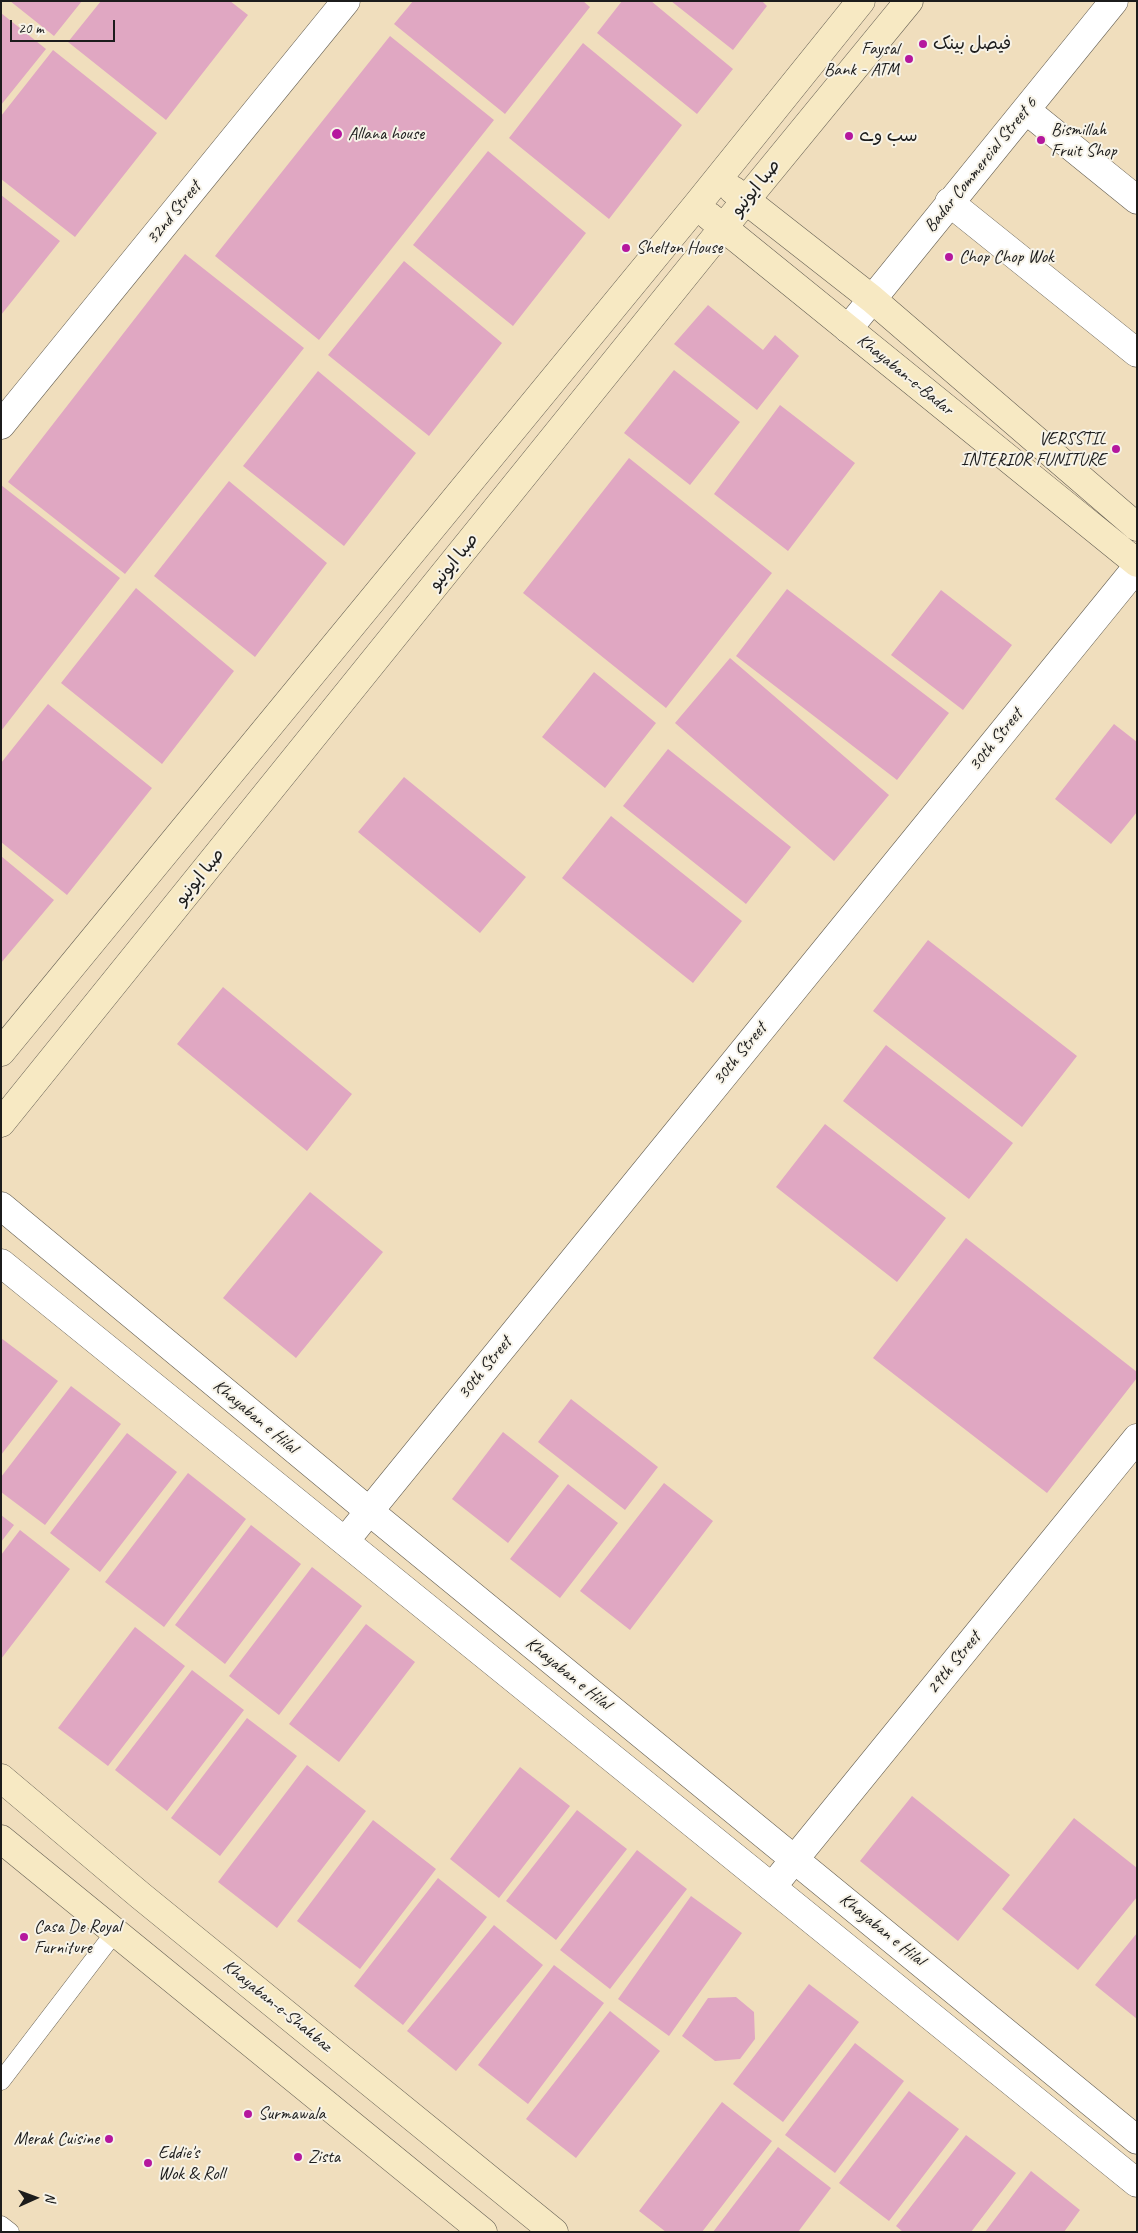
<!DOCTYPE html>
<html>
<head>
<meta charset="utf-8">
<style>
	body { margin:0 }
	#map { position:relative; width:1138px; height:2233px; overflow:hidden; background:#f0debd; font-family:Caveat,sans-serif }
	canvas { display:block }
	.frame { position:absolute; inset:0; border:2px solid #1c1c1c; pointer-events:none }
	.north { position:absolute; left:10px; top:2173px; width:50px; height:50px; -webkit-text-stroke:4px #f7f3e8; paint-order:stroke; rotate:88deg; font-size:14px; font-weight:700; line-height:20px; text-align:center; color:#1c1c1c }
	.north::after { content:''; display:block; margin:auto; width:18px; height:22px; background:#1c1c1c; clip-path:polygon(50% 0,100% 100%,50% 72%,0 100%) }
	.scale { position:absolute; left:10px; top:20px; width:105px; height:22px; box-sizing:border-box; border:2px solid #1c1c1c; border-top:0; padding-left:6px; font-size:15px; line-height:18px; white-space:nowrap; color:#1c1c1c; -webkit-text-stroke:4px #f7f3e8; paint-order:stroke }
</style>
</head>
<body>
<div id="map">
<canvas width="1138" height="2233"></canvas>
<div class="frame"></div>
<div class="north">N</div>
<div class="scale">20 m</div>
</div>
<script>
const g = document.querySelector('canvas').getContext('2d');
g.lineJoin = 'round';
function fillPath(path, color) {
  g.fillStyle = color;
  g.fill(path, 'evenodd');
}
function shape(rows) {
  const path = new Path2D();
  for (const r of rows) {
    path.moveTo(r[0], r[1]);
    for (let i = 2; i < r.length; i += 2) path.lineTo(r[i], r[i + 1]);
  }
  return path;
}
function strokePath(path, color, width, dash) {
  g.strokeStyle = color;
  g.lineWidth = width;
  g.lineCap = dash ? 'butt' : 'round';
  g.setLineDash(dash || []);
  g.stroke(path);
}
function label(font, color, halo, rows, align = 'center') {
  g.font = font + ' Caveat,"Playpen Sans Arabic",sans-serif';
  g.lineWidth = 4;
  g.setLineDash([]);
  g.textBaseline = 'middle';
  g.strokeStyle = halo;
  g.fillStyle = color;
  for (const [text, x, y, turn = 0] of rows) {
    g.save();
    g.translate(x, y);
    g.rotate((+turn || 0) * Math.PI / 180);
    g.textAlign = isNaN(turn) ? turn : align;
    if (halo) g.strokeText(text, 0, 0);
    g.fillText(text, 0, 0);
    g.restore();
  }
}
const building = shape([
	[10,1,82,1,54,36],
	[101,1,230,1,248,15,166,120,68,42],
	[413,1,583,1,590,7,505,114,394,24],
	[622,1,651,1,733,69,697,114,597,33],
	[671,1,762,1,767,6,733,50],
	[1,13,46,49,1,105],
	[390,36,494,120,319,340,215,256],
	[583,43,682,125,609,219,509,138],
	[53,50,157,133,75,237,1,179,1,116],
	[488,151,586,233,513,326,413,245],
	[1,195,60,241,1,315],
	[185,254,304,348,125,574,8,482],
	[404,261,502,343,429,436,328,355],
	[708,305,763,350,775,335,799,356,757,410,674,344],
	[674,370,740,422,690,485,624,433],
	[318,371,416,453,344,546,243,466],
	[780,405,855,463,788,551,714,494],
	[629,458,772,573,666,708,523,593],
	[229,481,327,563,255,657,154,576],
	[1,485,120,578,1,731],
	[136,588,234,671,162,764,61,683],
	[787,589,949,713,897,780,736,656],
	[941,590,1012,645,963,710,891,655],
	[730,658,889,795,834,861,675,723],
	[594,672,656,723,605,788,542,737],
	[48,704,152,788,67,895,1,842,1,763],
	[1114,724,1137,742,1137,812,1111,844,1055,799],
	[668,749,791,847,746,904,623,806],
	[404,777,526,877,480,933,358,832],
	[611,816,742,921,693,983,562,878],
	[1,856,54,900,1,963],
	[928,940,1077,1056,1022,1127,873,1011],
	[223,987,352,1094,307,1151,177,1044],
	[886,1045,1013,1143,969,1199,843,1101],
	[825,1124,946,1218,897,1282,776,1187],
	[310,1192,383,1252,296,1358,223,1298],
	[966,1238,1137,1372,1137,1378,1047,1493,873,1358],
	[1,1338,58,1381,1,1455],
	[71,1386,121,1424,45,1525,1,1492,1,1477],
	[571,1399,658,1467,625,1510,538,1442],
	[503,1432,559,1476,508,1543,452,1499],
	[127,1433,177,1472,100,1572,50,1533],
	[188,1473,246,1519,164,1627,105,1582],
	[664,1483,713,1521,630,1630,580,1591],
	[568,1484,618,1523,560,1598,510,1559],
	[1,1515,14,1525,1,1542],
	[251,1525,301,1564,225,1664,175,1625],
	[20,1530,70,1569,1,1659,1,1555],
	[312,1567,362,1606,279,1715,229,1676],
	[366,1624,415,1662,339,1762,289,1724],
	[135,1627,185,1666,108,1766,58,1728],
	[192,1670,244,1710,167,1811,115,1770],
	[247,1718,297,1756,220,1856,171,1818],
	[307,1765,366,1811,277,1928,218,1882],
	[520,1767,570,1806,499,1898,450,1859],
	[912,1796,1010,1875,958,1941,860,1861],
	[577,1810,627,1849,556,1940,506,1901],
	[1074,1818,1137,1868,1137,1897,1078,1970,1002,1909],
	[373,1820,436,1869,360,1969,297,1921],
	[637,1850,687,1889,610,1989,560,1950],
	[438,1878,487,1917,403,2025,354,1986],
	[691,1896,742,1933,669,2036,618,1999],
	[494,1925,543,1965,456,2071,407,2031],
	[1137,1933,1137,2019,1095,1985],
	[554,1965,604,2003,528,2104,478,2065],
	[809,1984,859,2022,783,2122,733,2084],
	[736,1997,754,2012,755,2039,740,2059,715,2061,682,2036,708,1998],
	[610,2011,660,2051,576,2158,526,2119],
	[855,2043,904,2081,835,2173,785,2135],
	[909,2091,959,2129,889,2221,839,2183],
	[722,2102,772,2141,702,2232,666,2232,639,2211],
	[966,2135,1016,2173,971,2232,903,2232,896,2226],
	[778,2147,831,2188,798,2232,713,2232],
	[1031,2171,1080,2210,1064,2232,985,2232]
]);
const service = shape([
	[1,2081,115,1932],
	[1,2225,10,2232]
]);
const minor = shape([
	[1026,110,1137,200],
	[949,202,1137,353],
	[848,329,1114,1],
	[1,425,346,1],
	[345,1541,1137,567],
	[772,1887,1137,1438]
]);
const tertiary = shape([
	[1,1206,369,1511,1137,2140],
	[1,1263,1137,2183]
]);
const secondary = shape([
	[733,190,872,299,1137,527],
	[709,216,1137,563],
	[1,1052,696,206,861,1],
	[1,1123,723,228,909,1],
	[1,1778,141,1896,554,2232],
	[1,1839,483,2232]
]);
const markers = [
	[923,44,5,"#b5179e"],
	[909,59,5,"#b5179e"],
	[337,134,6,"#b5179e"],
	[849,136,5,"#b5179e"],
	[1041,140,5,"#b5179e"],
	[626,248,5,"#b5179e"],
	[949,257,5,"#b5179e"],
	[1116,449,5,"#b5179e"],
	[24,1937,5,"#b5179e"],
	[248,2114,5,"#b5179e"],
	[109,2139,5,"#b5179e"],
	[298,2157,5,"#b5179e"],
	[148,2163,5,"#b5179e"]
];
const poiNames = [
	["فیصل بینک",933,44],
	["Faysal",899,49,"right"],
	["Bank - ATM",899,70,"right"],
	["Bismillah",1051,130],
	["Fruit Shop",1051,151],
	["Allana house",348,134],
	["سب وے",859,136],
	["Shelton House",636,248],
	["Chop Chop Wok",959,257],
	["VERSSTIL",1106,439,"right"],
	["INTERIOR FUNITURE",1106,460,"right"],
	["Casa De Royal",34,1927],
	["Furniture",34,1948],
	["Surmawala",258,2114],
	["Merak Cuisine",99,2139,"right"],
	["Eddie's",158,2153],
	["Wok & Roll",158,2174],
	["Zista",308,2157]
];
const streetNames = [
	["Badar Commercial Street 6",981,165,-51],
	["صبا ایونیو",756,188,-51],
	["32nd Street",174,213,-51],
	["Khayaban-e-Badar",905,375,39],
	["صبا ایونیو",454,562,-51],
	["30th Street",996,740,-51],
	["صبا ایونیو",200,877,-51],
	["30th Street",740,1054,-51],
	["30th Street",485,1368,-51],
	["Khayaban e Hilal",255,1417,40],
	["29th Street",954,1663,-51],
	["Khayaban e Hilal",568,1674,39],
	["Khayaban e Hilal",882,1930,39],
	["Khayaban-e-Shahbaz",277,2006,39]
];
fillPath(building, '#e0a7c2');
strokePath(service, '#666054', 19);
strokePath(minor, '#666054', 29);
strokePath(tertiary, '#666054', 29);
strokePath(secondary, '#666054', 29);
strokePath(service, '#fff', 18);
strokePath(minor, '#fff', 28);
strokePath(tertiary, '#fff', 28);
strokePath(secondary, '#f7e9c3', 28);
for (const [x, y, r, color] of markers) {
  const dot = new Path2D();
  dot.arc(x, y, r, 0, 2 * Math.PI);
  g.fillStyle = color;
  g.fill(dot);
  strokePath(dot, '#f7f3e8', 2);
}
label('18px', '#1c1c1c', '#f7f3e8', poiNames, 'left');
label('18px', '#1c1c1c', '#f7f3e8', streetNames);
</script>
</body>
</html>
